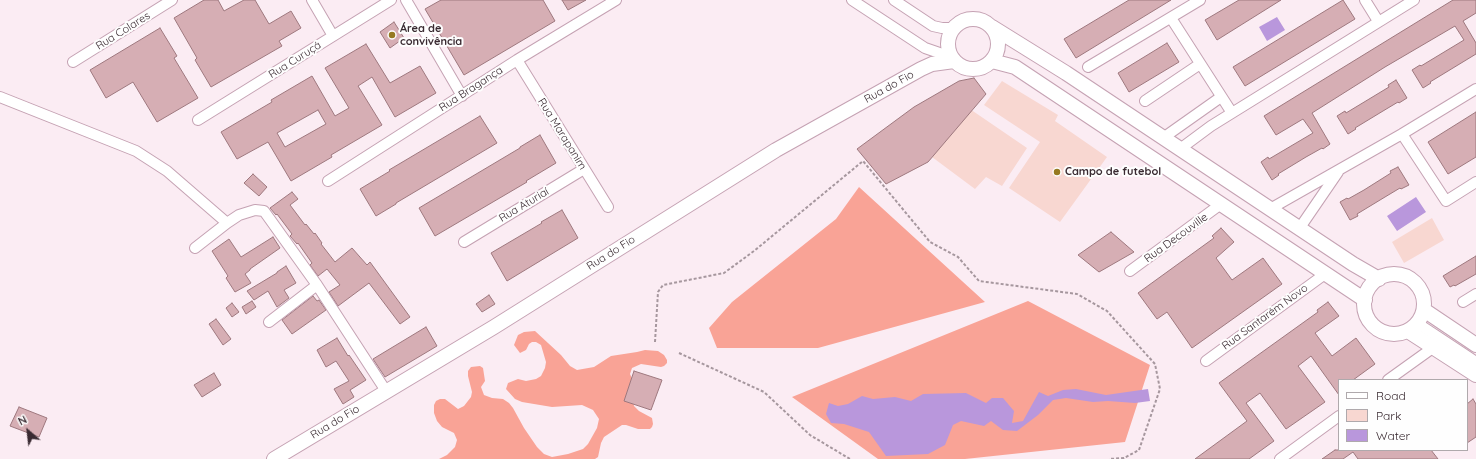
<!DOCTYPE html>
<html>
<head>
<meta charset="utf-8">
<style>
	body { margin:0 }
	#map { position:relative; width:1476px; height:459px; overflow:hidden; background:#fbecf3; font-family:Quicksand,sans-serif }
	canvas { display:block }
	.legend { position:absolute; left:1338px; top:379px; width:130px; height:72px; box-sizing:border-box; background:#fefefe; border:1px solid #afa9ac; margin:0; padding:5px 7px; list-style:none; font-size:12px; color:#392a31 }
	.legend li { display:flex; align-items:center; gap:8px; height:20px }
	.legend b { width:20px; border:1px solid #afa9ac }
	.north { position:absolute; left:8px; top:411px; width:40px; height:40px; -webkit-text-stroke:3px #fefefe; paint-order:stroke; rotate:332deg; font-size:11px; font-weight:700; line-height:16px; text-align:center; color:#392a31 }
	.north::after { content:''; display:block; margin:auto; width:14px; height:18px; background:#392a31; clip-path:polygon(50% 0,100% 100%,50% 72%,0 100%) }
</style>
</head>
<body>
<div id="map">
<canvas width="1476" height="459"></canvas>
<ul class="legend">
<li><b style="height:5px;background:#fff"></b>Road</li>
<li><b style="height:11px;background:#f8d7d1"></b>Park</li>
<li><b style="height:11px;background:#b997dc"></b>Water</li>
</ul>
<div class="north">N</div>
</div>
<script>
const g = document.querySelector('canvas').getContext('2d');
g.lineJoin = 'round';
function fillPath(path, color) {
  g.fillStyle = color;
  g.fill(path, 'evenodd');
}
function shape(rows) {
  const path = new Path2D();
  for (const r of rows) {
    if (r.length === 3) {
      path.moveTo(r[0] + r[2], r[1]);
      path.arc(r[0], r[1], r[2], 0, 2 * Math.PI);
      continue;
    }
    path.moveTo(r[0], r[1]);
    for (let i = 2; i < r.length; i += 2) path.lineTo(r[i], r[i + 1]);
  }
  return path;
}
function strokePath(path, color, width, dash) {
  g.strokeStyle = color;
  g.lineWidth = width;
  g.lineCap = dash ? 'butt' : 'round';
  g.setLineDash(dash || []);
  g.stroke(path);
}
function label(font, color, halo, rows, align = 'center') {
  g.font = font + ' Quicksand,sans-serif';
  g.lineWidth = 4;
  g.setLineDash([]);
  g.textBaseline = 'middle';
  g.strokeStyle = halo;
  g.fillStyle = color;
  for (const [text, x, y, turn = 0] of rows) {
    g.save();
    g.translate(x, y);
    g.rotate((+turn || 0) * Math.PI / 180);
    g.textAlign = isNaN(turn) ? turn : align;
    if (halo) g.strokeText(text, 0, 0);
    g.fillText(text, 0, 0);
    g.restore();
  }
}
const green = shape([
	[1002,81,1058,115,1055,121,1107,157,1060,222,1009,188,1040,142,984,105],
	[967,107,1027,148,1002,186,986,177,975,189,932,157],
	[1432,218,1444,240,1404,263,1392,242]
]);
const forest = shape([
	[859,187,985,302,818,348,717,348,709,328,732,302,836,219],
	[1028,301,1150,365,1125,442,965,459,878,459,792,397],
	[535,331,561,355,570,366,577,370,594,367,611,356,637,352,645,350,658,351,664,355,667,360,667,363,664,366,661,367,641,364,632,368,630,374,636,387,633,400,634,406,639,411,652,418,653,424,652,427,650,429,638,429,626,425,622,425,604,437,601,443,598,457,595,459,439,459,447,455,455,447,457,440,454,433,442,427,437,421,434,413,434,405,436,401,440,399,445,399,458,409,464,406,471,397,472,392,468,376,468,371,471,367,480,366,483,368,485,381,481,387,484,395,492,398,503,399,509,403,513,408,524,428,537,447,544,454,552,457,568,454,583,449,588,444,597,428,599,419,593,410,582,405,552,407,522,402,515,399,506,389,508,383,518,379,526,381,536,379,541,376,545,368,546,362,541,345,536,342,532,342,529,344,526,350,520,353,514,345,518,335,524,332]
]);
const water = shape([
	[1277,17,1285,30,1267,41,1259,27],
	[1416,197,1426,212,1397,231,1387,216],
	[1076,389,1106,395,1148,389,1150,401,1135,403,1108,401,1093,402,1066,398,1053,400,1038,415,1017,431,1003,430,991,421,984,426,961,421,953,425,945,445,928,454,886,456,869,432,844,424,831,423,826,414,829,403,838,406,848,404,862,396,873,399,895,397,911,401,923,394,966,393,986,403,992,398,1003,398,1014,411,1012,423,1023,421,1039,392,1048,396,1063,390]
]);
const building = shape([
	[204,0,218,0,224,11,244,0,255,0,269,24,291,11,301,28,279,41,282,46,211,87,195,60,197,58,174,18,204,0],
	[441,0,543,0,555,21,464,75,425,9,441,0],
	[562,0,586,0,568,10,562,0],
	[1129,0,1171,0,1076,58,1064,39,1129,0],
	[1239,0,1281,0,1217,40,1205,20,1239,0],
	[1343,0,1355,19,1245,86,1233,67,1343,0],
	[1453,0,1476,0,1476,13,1463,21,1476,43,1476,54,1430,82,1431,83,1423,88,1412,70,1420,65,1421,66,1464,40,1455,26,1385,67,1312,113,1330,144,1323,149,1322,148,1306,157,1278,174,1279,175,1272,180,1261,162,1268,157,1269,159,1313,133,1303,119,1276,135,1264,116,1453,0],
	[394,22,404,38,390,48,380,32,394,22],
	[160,28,177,56,174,58,198,98,157,122,133,82,106,98,90,70,160,28],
	[1167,43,1179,62,1129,92,1118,73,1167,43],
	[366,44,390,83,420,66,436,93,395,117,372,77,358,86,382,125,331,155,332,157,291,181,268,142,237,159,221,132,272,102,271,100,312,76,335,116,349,108,325,68,366,44],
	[318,110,326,124,285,147,277,133,318,110],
	[974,78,986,94,928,162,886,184,857,149,914,107,959,81,974,78],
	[1396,80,1407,98,1399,103,1398,102,1383,111,1355,128,1356,129,1348,134,1337,116,1345,111,1346,113,1389,87,1388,85,1396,80],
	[1476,112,1476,157,1448,174,1428,142,1476,112],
	[480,116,497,143,396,203,396,204,376,216,360,189,390,171,389,170,480,116],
	[540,135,556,163,526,181,527,182,435,236,419,208,520,148,520,147,540,135],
	[1398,167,1409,185,1401,189,1400,188,1385,197,1357,214,1358,216,1350,220,1340,202,1347,198,1348,199,1364,190,1391,173,1390,171,1398,167],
	[253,174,267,187,259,196,244,183,253,174],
	[292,192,298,199,290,205,305,225,306,224,314,234,315,233,322,243,321,244,335,262,352,248,367,265,370,262,410,317,400,324,369,283,338,306,329,292,340,285,327,269,318,276,310,265,312,263,298,243,297,244,290,236,292,234,277,214,276,215,270,208,292,192],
	[562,210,578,238,507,281,491,253,542,223,541,222,562,210],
	[1221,228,1234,242,1216,258,1232,280,1263,258,1282,284,1192,348,1167,312,1157,319,1138,293,1214,238,1212,236,1221,228],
	[1111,232,1134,252,1099,272,1078,255,1111,232],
	[273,237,280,248,250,269,250,270,245,274,251,283,235,292,226,278,228,276,212,251,229,239,241,257,273,237],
	[1476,256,1476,274,1455,286,1454,285,1450,287,1443,276,1476,256],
	[286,266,296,283,284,290,289,298,277,307,268,291,254,300,247,291,277,273,277,272,286,266],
	[489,295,495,304,482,312,476,304,489,295],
	[313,296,317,301,319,300,326,310,292,334,282,320,313,296],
	[252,301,256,307,246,314,242,307,252,301],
	[1328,302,1339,316,1315,333,1332,356,1356,338,1375,364,1353,380,1339,380,1339,395,1311,356,1298,366,1325,402,1286,429,1260,393,1246,403,1274,441,1249,459,1195,459,1247,421,1219,383,1318,312,1317,310,1328,302],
	[232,303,239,312,232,317,226,308,232,303],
	[216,319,231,339,223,345,209,324,216,319],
	[426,327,437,346,385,377,373,359,426,327],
	[337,338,348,356,349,355,366,380,350,390,354,397,343,404,334,389,349,381,336,361,326,367,317,350,337,338],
	[634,371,662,380,651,410,624,401,634,371],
	[214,373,221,385,202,397,194,385,214,373],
	[1473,399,1476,404,1476,437,1467,443,1467,404,1473,399],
	[19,407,47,418,39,437,10,426,19,407],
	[1335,450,1431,450,1438,459,1358,459,1353,452,1343,459,1322,459,1335,450]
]);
const path = shape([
	[655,342,658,292,663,285,724,273,754,251,863,161,930,242,958,257,979,281,1077,294,1107,311,1155,364,1160,389,1139,450,1124,458,1109,459],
	[679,353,764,392,810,435,850,459]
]);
const street = shape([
	[312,0,333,36],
	[406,0,462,96],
	[852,0,925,48,951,57],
	[894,0,933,26,942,28,953,28],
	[1365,0,1378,21],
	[1171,18,1232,113],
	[517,60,608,207],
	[73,62,172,0],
	[1088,67,1200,0],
	[0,97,136,151,167,171,227,223],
	[1145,101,1200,64],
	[198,120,391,0],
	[1402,134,1446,201,1476,182],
	[1163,138,1221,97],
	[1180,149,1211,126,1414,0],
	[328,181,517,60,616,0],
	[1270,209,1402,134,1476,89],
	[1299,229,1338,172],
	[464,242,584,169],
	[195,248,227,223,239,215,255,210,264,211,317,285,386,391],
	[1130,271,1221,204],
	[1463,302,1476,294],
	[269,322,317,285],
	[1417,323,1476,362],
	[1206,361,1325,274],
	[1388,380,1434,347],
	[1280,459,1339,416]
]);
const secondary = shape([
	[973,44,25],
	[992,27,1066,73,1353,264,1379,279],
	[992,61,1015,67,1365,300],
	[1394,304,30],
	[1424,310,1476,345],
	[1408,331,1476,375],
	[274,459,494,327,776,150,921,69,932,64,954,61]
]);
const markers = [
	[392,35,4,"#967a22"],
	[1057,172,4,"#967a22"]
];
const poiNames = [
	["Área de",400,29],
	["convivência",400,42],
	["Campo de futebol",1065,172]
];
const streetNames = [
	["Rua Colares",123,31,-32],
	["Rua Curuçá",295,60,-32],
	["Rua do Fio",889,87,-29],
	["Rua Bragança",471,89,-33],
	["Rua Marapanim",562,134,58],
	["Rua Aturiaí",524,205,-31],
	["Rua Decouville",1176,238,-36],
	["Rua do Fio",611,253,-32],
	["Rua Santarém Novo",1265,317,-36],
	["Rua do Fio",335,422,-31]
];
fillPath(green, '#f8d7d1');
fillPath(forest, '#f9a396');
fillPath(water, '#b997dc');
fillPath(building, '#d6aeb4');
strokePath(building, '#9e787e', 1);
strokePath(street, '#c5a2b3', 12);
strokePath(secondary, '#c5a2b3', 16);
strokePath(path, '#a6979e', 2, [3, 2]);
strokePath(street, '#fff', 10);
strokePath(secondary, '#fff', 14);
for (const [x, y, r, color] of markers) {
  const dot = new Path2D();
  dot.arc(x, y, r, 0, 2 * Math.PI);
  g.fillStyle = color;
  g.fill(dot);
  strokePath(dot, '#fefefe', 1.5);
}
label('bold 11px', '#392a31', '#fefefe', poiNames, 'left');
label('11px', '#392a31', '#fefefe', streetNames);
</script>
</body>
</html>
